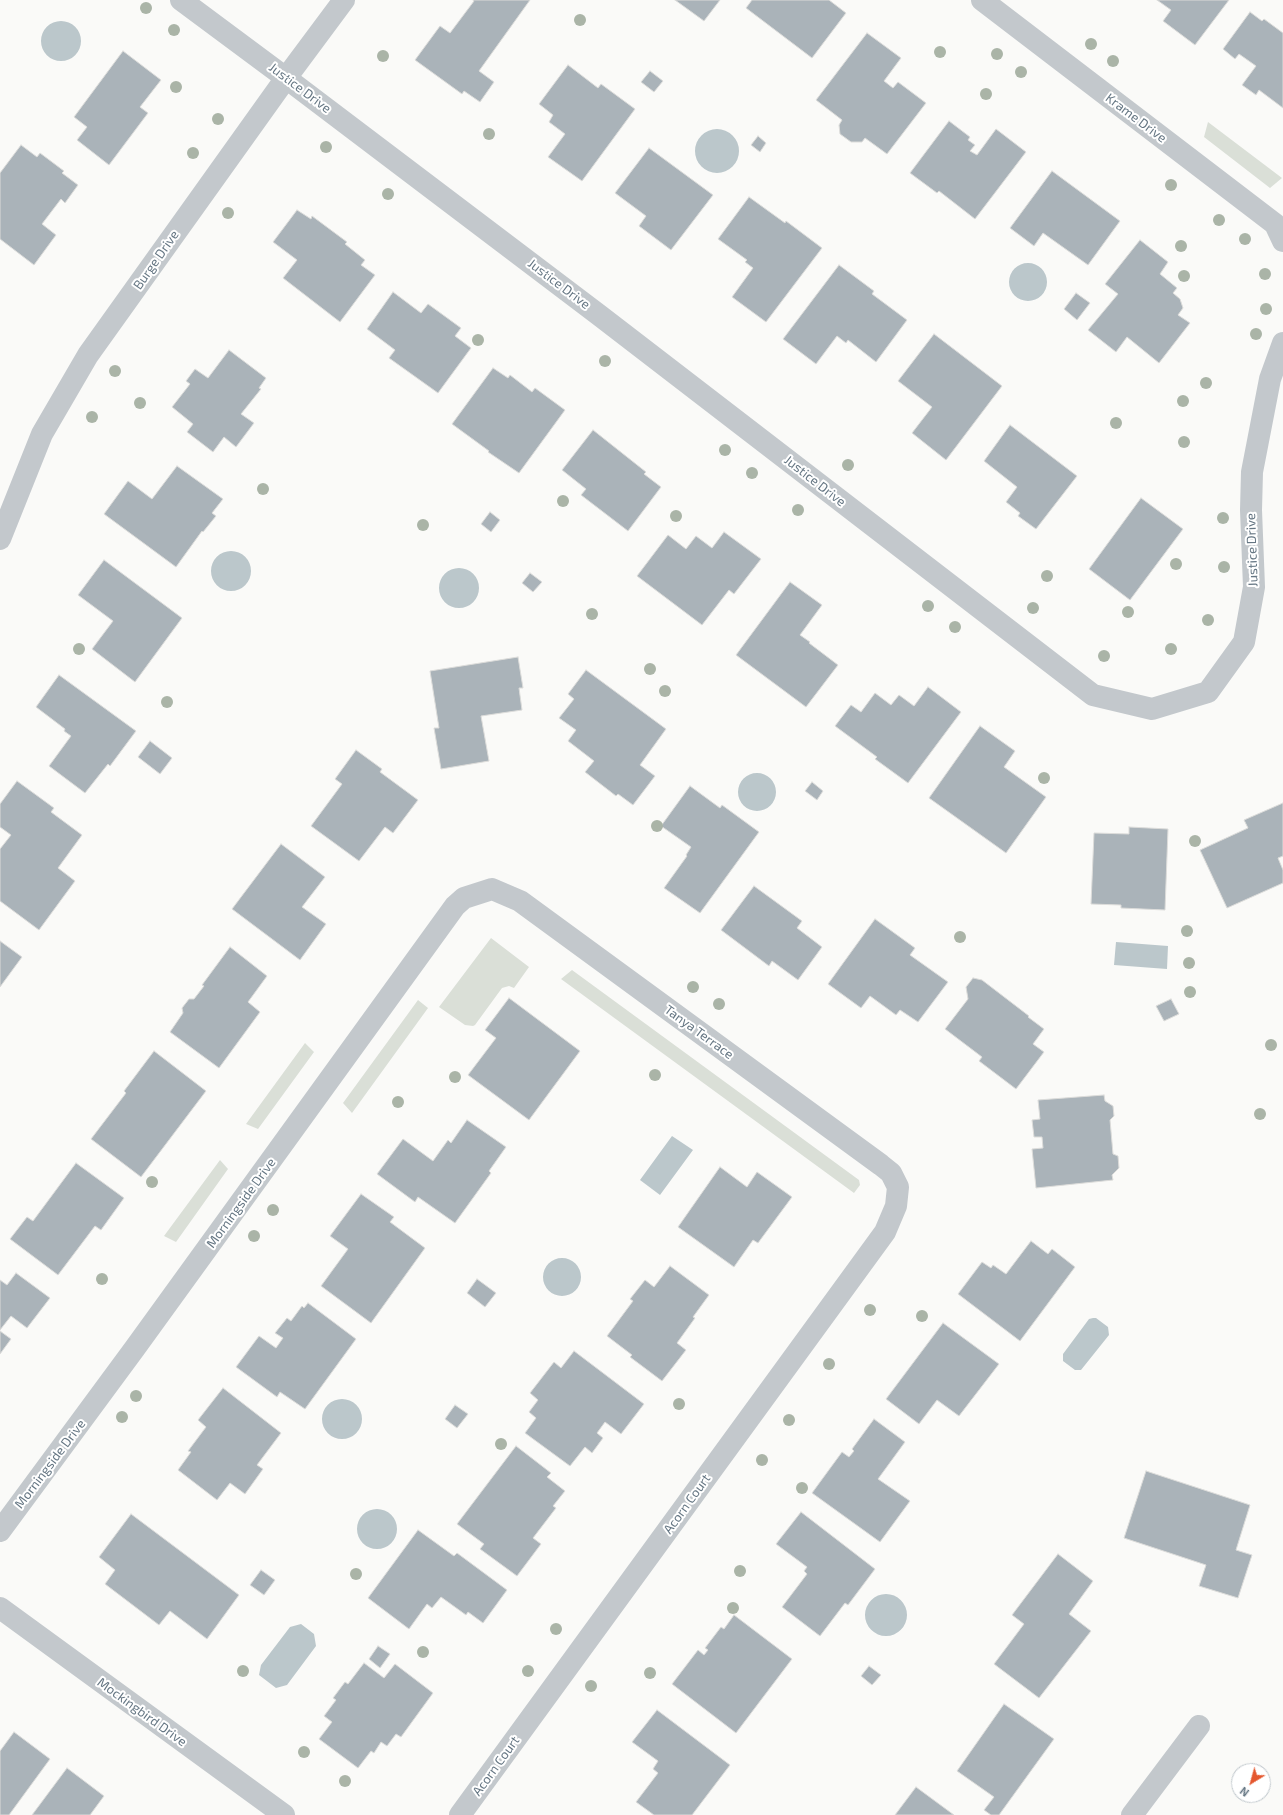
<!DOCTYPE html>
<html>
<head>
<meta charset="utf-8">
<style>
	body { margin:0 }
	#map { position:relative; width:1283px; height:1815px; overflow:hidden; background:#fafaf8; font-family:"Exo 2",sans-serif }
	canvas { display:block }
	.north { position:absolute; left:1231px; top:1763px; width:40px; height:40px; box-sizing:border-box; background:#fff; border:1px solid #c1c8cd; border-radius:50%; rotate:217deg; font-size:11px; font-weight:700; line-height:16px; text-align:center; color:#657683 }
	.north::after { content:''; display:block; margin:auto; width:14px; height:18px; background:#e4572e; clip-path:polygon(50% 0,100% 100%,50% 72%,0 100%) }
</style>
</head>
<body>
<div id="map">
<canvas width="1283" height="1815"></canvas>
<div class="north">N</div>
</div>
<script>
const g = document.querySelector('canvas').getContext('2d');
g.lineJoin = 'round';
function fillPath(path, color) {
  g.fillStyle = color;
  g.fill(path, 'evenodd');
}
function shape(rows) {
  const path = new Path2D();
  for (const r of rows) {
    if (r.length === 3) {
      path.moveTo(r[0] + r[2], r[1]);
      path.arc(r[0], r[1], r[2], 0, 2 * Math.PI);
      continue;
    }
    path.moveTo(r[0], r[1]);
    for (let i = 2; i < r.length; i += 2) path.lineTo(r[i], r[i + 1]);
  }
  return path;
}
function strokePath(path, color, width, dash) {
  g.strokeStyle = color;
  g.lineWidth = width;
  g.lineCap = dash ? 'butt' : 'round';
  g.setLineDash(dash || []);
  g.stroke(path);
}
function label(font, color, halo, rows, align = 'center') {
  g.font = font + ' "Exo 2",sans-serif';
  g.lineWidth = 4;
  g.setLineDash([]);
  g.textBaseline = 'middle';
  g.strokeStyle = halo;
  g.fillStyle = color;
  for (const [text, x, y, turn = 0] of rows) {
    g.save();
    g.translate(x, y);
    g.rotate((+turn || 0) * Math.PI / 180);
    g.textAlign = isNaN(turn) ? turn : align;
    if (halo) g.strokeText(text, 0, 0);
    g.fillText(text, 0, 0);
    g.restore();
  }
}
const green = shape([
	[1208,122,1282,178,1270,188,1204,137],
	[491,938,529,967,514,988,509,986,502,988,475,1025,473,1026,465,1025,439,1007],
	[572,970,859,1180,860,1185,854,1193,561,979],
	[418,1000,428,1008,352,1113,343,1103],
	[305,1043,314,1052,258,1129,246,1124],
	[220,1160,228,1169,176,1242,164,1236]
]);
const water = shape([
	[61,41,20],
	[717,151,22],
	[1028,282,19],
	[231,571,20],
	[459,588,20],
	[757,792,19],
	[1116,942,1168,946,1167,969,1114,965],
	[672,1136,693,1150,660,1195,640,1180],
	[562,1277,19],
	[1093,1318,1096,1318,1108,1327,1109,1335,1081,1370,1075,1370,1063,1361,1063,1354,1089,1319],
	[342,1419,20],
	[377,1529,20],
	[886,1615,21],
	[301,1624,314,1634,316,1646,287,1685,276,1688,259,1675,261,1665,290,1627]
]);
const building = shape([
	[473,0,530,0,479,71,494,82,480,102,464,91,462,94,415,60,440,26,450,33,474,1,473,0],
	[675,0,720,0,704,21,675,0],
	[752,0,829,0,846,13,812,58,746,8,752,0],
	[1157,0,1229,0,1195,45,1163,21,1171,10,1157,0],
	[1250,12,1262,21,1264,19,1283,33,1283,108,1259,90,1256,95,1242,85,1256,66,1239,54,1235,59,1223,49,1250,12],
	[867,33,901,58,884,81,893,88,898,82,926,103,887,154,865,138,862,142,851,142,840,134,839,125,842,120,816,100,867,33],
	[123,51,161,80,140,107,148,113,109,165,77,140,87,127,74,117,123,51],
	[568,65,598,88,601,84,635,109,582,181,548,157,565,134,549,122,553,115,539,104,568,65],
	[650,71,663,81,654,92,641,82,650,71],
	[949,121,970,137,968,140,975,145,970,151,977,155,996,129,1026,152,975,219,939,191,937,193,910,173,949,121],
	[758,136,766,143,760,152,751,145,758,136],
	[21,145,37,157,40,153,64,171,62,173,78,185,65,203,61,199,42,224,56,235,34,265,0,239,0,173,21,145],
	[649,148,713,195,671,250,639,226,646,216,615,193,649,148],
	[1052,171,1120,221,1088,265,1043,233,1034,246,1010,228,1052,171],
	[749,197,785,223,786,221,822,248,766,322,732,297,753,268,745,262,747,260,718,239,749,197],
	[297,210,311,219,312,216,347,242,345,244,365,260,361,265,375,275,340,322,283,278,297,260,273,242,297,210],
	[1140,240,1168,262,1160,274,1177,288,1173,293,1180,299,1183,308,1178,315,1190,323,1159,363,1127,337,1116,352,1088,330,1118,294,1105,284,1140,240],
	[839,265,874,291,872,294,907,320,876,362,848,340,846,343,837,336,816,364,783,339,839,265],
	[393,292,421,313,428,304,461,328,455,336,471,348,438,393,389,358,395,350,367,329,393,292],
	[1076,293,1090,303,1077,320,1064,309,1076,293],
	[934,334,1002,386,946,460,912,433,932,407,898,381,934,334],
	[229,350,266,378,259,388,261,389,241,414,254,423,236,447,224,437,213,452,187,432,193,424,172,407,190,384,186,381,195,369,208,378,229,350],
	[493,368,508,378,510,375,532,392,535,388,565,410,519,473,488,452,489,451,452,424,493,368],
	[1010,425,1077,476,1036,529,1018,516,1020,513,1006,502,1017,487,984,461,1010,425],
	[593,430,646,472,644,474,661,487,628,531,581,495,586,489,562,470,593,430],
	[177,466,223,499,212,513,216,516,203,532,202,531,176,567,104,514,128,481,152,499,177,466],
	[1141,498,1183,529,1130,600,1089,569,1141,498],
	[490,512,500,520,491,532,481,524,490,512],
	[724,532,761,559,734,594,729,590,702,625,637,576,668,535,686,549,696,536,712,548,724,532],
	[104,560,182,618,135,682,92,649,113,621,78,595,104,560],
	[530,573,542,582,533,592,522,583,530,573],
	[790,582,822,605,800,635,810,642,809,643,838,665,806,707,736,655,790,582],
	[518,657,523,688,519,688,522,710,481,716,489,761,441,769,434,728,439,728,430,671,518,657],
	[586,670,666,729,640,765,655,776,633,805,618,794,616,796,585,772,594,761,568,741,576,730,559,718,574,699,568,694,586,670],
	[59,675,136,731,110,766,108,764,85,793,49,766,71,736,64,731,65,729,36,707,59,675],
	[928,687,961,712,908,783,875,759,877,757,835,726,851,705,861,712,875,693,891,705,899,695,914,706,928,687],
	[980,726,1015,751,1004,767,1046,797,1006,853,929,798,980,726],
	[150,741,172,758,160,774,138,757,150,741],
	[356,750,382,769,380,772,418,800,393,833,385,827,359,861,311,826,342,784,335,779,356,750],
	[17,781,54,808,51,812,82,835,58,868,75,881,39,930,0,901,0,849,11,835,0,827,0,804,17,781],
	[812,782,823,791,817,800,805,791,812,782],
	[690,786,720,808,722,805,759,832,700,913,664,888,687,856,686,855,691,847,661,826,690,786],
	[1283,803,1283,856,1278,858,1283,870,1283,883,1227,908,1200,850,1248,828,1244,820,1283,803],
	[1129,827,1168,829,1165,910,1121,908,1121,905,1091,904,1094,833,1129,834,1129,827],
	[281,844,325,877,302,907,326,924,300,960,232,909,281,844],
	[754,886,802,921,797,928,822,947,798,980,772,961,769,966,721,930,754,886],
	[875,919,915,948,910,955,948,982,918,1022,900,1010,896,1015,870,996,861,1008,828,984,875,919],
	[0,941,22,957,0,987,0,941],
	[230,947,267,976,248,1002,260,1012,219,1068,170,1032,183,1013,182,1008,189,999,194,999,204,986,202,985,230,947],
	[973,978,982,980,1029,1016,1028,1017,1044,1029,1033,1044,1044,1052,1016,1089,979,1061,982,1057,945,1029,968,999,966,987,973,978],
	[509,998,580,1051,529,1120,468,1075,496,1038,485,1030,509,998],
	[1171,999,1179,1014,1164,1021,1156,1006,1171,999],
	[154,1051,206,1091,141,1177,91,1139,126,1093,124,1091,154,1051],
	[1104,1095,1105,1101,1113,1106,1114,1116,1110,1120,1113,1154,1118,1156,1119,1168,1112,1175,1113,1180,1036,1188,1032,1149,1043,1148,1042,1137,1034,1137,1032,1120,1040,1119,1038,1100,1104,1095],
	[467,1120,506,1147,489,1171,491,1173,455,1223,418,1197,415,1202,377,1174,403,1139,433,1161,448,1140,451,1143,467,1120],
	[76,1163,124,1198,101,1230,95,1226,58,1275,10,1239,27,1217,33,1221,76,1163],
	[720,1167,747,1187,757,1172,792,1197,758,1243,753,1240,734,1267,678,1227,720,1167],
	[361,1194,394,1217,390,1222,425,1248,371,1323,321,1286,348,1249,330,1236,361,1194],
	[1031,1241,1048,1254,1052,1249,1075,1267,1020,1341,958,1294,982,1262,991,1268,993,1265,1006,1274,1031,1241],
	[670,1266,709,1295,693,1317,695,1318,677,1343,686,1350,662,1381,630,1357,632,1355,607,1336,633,1301,630,1299,645,1280,654,1287,670,1266],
	[16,1273,50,1298,27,1328,11,1316,0,1330,0,1280,7,1285,16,1273],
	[477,1279,496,1293,485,1307,467,1293,477,1279],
	[308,1303,356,1339,305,1409,280,1392,277,1397,236,1367,259,1336,276,1348,283,1338,275,1333,287,1318,291,1321,302,1306,304,1308,308,1303],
	[943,1323,999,1364,959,1416,937,1400,919,1424,886,1399,943,1323],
	[0,1331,11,1339,0,1354,0,1331],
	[574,1351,644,1404,621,1434,605,1422,597,1433,603,1438,592,1453,585,1447,570,1466,525,1433,536,1418,529,1412,538,1400,530,1393,554,1362,561,1368,574,1351],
	[223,1388,281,1433,257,1465,263,1469,245,1494,230,1483,217,1500,178,1470,191,1452,188,1451,206,1427,198,1420,223,1388],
	[455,1405,468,1414,457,1428,445,1419,455,1405],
	[874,1419,905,1442,878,1479,910,1501,880,1542,812,1493,842,1452,849,1457,854,1451,852,1449,874,1419],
	[516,1446,551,1473,547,1477,565,1491,553,1506,556,1508,533,1538,541,1544,517,1576,480,1549,484,1544,457,1524,516,1446],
	[1146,1471,1250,1505,1236,1550,1252,1555,1238,1598,1199,1586,1206,1565,1124,1538,1146,1471],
	[801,1512,875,1569,848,1605,845,1603,820,1636,782,1607,807,1574,804,1571,807,1567,776,1544,801,1512],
	[131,1514,239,1595,207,1639,170,1611,159,1625,105,1584,115,1570,99,1557,131,1514],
	[418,1530,454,1556,457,1553,507,1590,483,1623,468,1612,466,1615,441,1597,432,1608,427,1604,409,1629,368,1598,418,1530],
	[1058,1554,1093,1581,1069,1614,1091,1631,1039,1698,994,1664,1024,1624,1012,1615,1058,1554],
	[261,1570,275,1580,264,1595,250,1585,261,1570],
	[734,1615,792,1659,736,1733,672,1684,698,1650,704,1655,708,1650,705,1648,721,1627,724,1629,734,1615],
	[378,1646,390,1654,380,1668,369,1659,378,1646],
	[364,1663,384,1678,395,1664,433,1693,401,1737,396,1734,387,1746,381,1742,374,1753,371,1751,358,1768,319,1739,332,1722,324,1716,336,1700,333,1698,345,1682,348,1684,364,1663],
	[869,1666,881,1675,872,1685,861,1676,869,1666],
	[1004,1704,1054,1739,999,1815,991,1815,984,1810,994,1797,957,1771,1004,1704],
	[657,1710,730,1765,692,1815,654,1815,636,1802,658,1773,653,1769,658,1761,632,1742,657,1710],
	[14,1732,50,1759,9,1815,0,1815,0,1751,14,1732],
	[67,1768,104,1796,90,1815,32,1815,67,1768],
	[916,1787,954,1815,895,1815,916,1787]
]);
const minor = shape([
	[181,0,286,78,599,315,1093,695,1152,709,1208,692,1244,642,1254,587,1251,510,1252,472,1270,379,1283,343],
	[982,0,1275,224,1283,241],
	[0,539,42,434,88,355,286,78,344,0],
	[0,1531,135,1348,455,906,464,898,492,889,520,901,881,1165,891,1173,898,1187,896,1206,885,1232,460,1815],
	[0,1608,284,1815],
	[1132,1815,1199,1726]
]);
const trees = [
	[146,8],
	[580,20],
	[174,30],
	[1091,44],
	[940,52],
	[997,54],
	[383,56],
	[1113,61],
	[1021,72],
	[176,87],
	[986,94],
	[218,119],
	[489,134],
	[326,147],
	[193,153],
	[1171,185],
	[388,194],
	[228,213],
	[1219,220],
	[1245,239],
	[1181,246],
	[1265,274],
	[1184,276],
	[1266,309],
	[1256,334],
	[478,340],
	[605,361],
	[115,371],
	[1206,383],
	[1183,401],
	[140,403],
	[92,417],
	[1116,423],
	[1184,442],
	[725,450],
	[848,465],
	[752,473],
	[263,489],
	[563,501],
	[798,510],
	[676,516],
	[1223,518],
	[423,525],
	[1176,564],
	[1224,567],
	[1047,576],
	[928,606],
	[1033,608],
	[1128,612],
	[592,614],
	[1208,620],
	[955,627],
	[79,649],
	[1171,649],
	[1104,656],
	[650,669],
	[665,691],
	[167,702],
	[1044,778],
	[657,826],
	[1195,841],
	[1187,931],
	[960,937],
	[1189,963],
	[693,987],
	[1190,992],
	[719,1004],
	[1271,1045],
	[655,1075],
	[455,1077],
	[398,1102],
	[1260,1114],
	[152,1182],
	[273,1210],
	[254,1236],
	[102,1279],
	[870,1310],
	[922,1316],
	[829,1364],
	[136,1396],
	[679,1404],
	[122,1417],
	[789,1420],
	[501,1444],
	[762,1460],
	[802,1488],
	[740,1571],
	[356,1574],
	[733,1608],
	[556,1629],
	[423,1652],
	[243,1671],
	[528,1671],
	[650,1673],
	[591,1686],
	[304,1752],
	[345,1781]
];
const streetNames = [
	["Justice Drive",300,88,37],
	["Krame Drive",1136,118,37],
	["Burge Drive",156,260,-55],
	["Justice Drive",559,284,37],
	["Justice Drive",815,481,38],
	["Justice Drive",1252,550,-92],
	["Tanya Terrace",699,1032,36],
	["Morningside Drive",241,1203,-54],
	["Morningside Drive",50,1464,-53],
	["Acorn Court",687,1504,-54],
	["Mockingbird Drive",142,1712,36],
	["Acorn Court",496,1766,-54]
];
fillPath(green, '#dadfd7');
fillPath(water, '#bbc7cb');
fillPath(building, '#aab3b9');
strokePath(building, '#dcdcda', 1);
strokePath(minor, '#c3c8cc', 22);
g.fillStyle = '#aab4a7';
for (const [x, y] of trees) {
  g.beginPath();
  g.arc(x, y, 6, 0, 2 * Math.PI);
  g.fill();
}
label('13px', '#657683', '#fff', streetNames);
</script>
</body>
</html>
